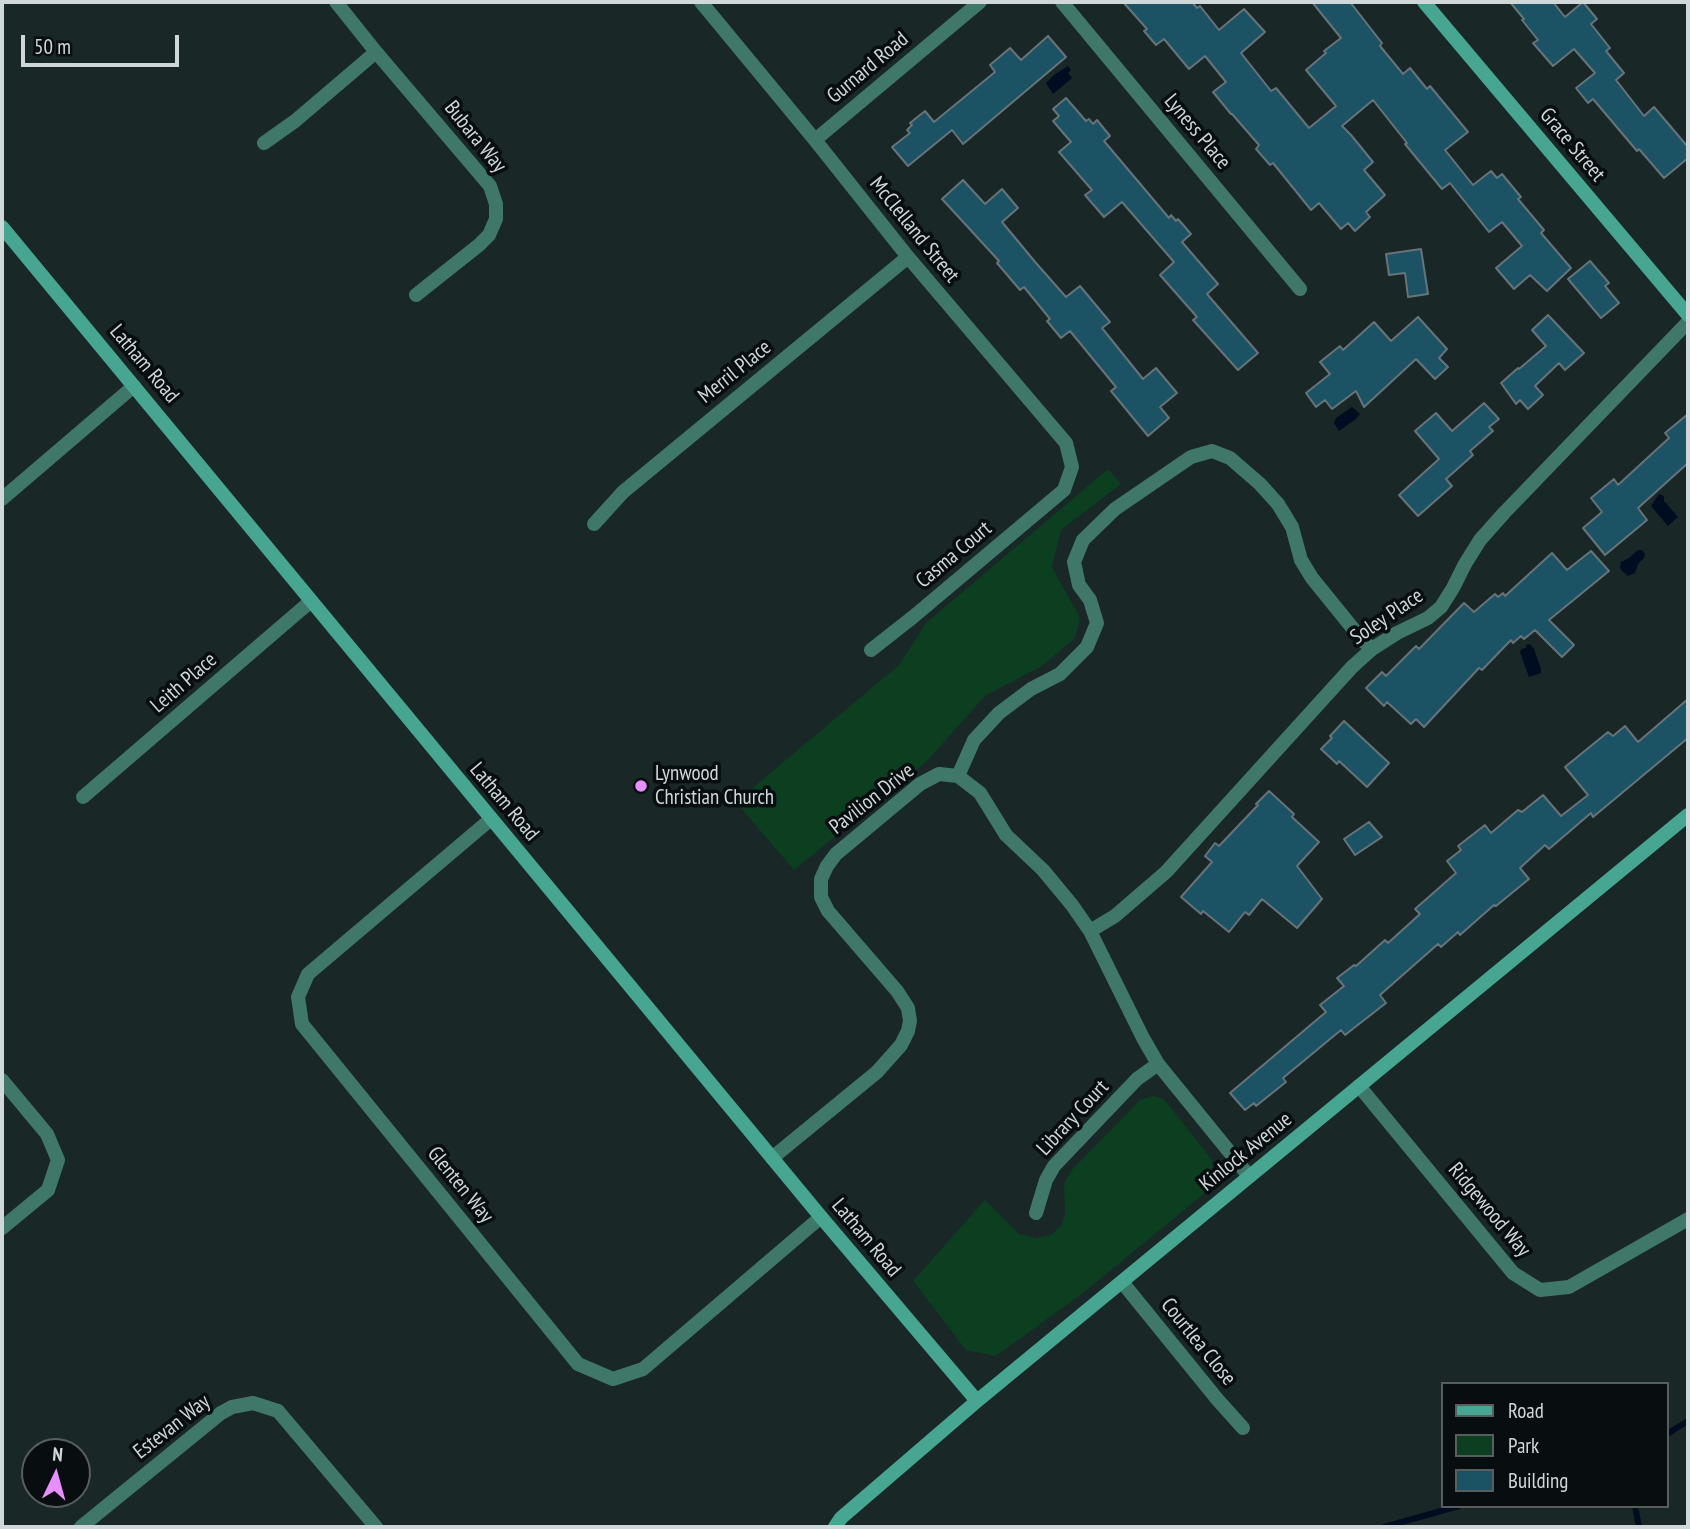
<!DOCTYPE html>
<html>
<head>
<meta charset="utf-8">
<style>
	body { margin:0 }
	#map { position:relative; width:1690px; height:1529px; overflow:hidden; background:#192727; font-family:"PT Sans Narrow",sans-serif }
	canvas { display:block }
	.frame { position:absolute; inset:0; border:4px solid #cfd7d8; pointer-events:none }
	.legend { position:absolute; left:1441px; top:1382px; width:228px; height:126px; box-sizing:border-box; background:#080e0f; border:2px solid #585e5f; margin:0; padding:9px 12px; list-style:none; font-size:21px; color:#cfd7d8 }
	.legend li { display:flex; align-items:center; gap:14px; height:35px }
	.legend b { width:35px; border:2px solid #585e5f }
	.north { position:absolute; left:21px; top:1438px; width:70px; height:70px; box-sizing:border-box; background:#080e0f; border:2px solid #585e5f; border-radius:50%; rotate:5deg; font-size:19px; font-weight:700; line-height:28px; text-align:center; color:#cfd7d8 }
	.north::after { content:''; display:block; margin:auto; width:24px; height:32px; background:#e98efe; clip-path:polygon(50% 0,100% 100%,50% 72%,0 100%) }
	.scale { position:absolute; left:21px; top:35px; width:158px; height:32px; box-sizing:border-box; border:4px solid #cfd7d8; border-top:0; padding-left:9px; font-size:21px; line-height:24px; white-space:nowrap; color:#cfd7d8; -webkit-text-stroke:5px #080e0f; paint-order:stroke }
</style>
</head>
<body>
<div id="map">
<canvas width="1690" height="1529"></canvas>
<div class="frame"></div>
<ul class="legend">
<li><b style="height:9px;background:#47a691"></b>Road</li>
<li><b style="height:19px;background:#0c3f20"></b>Park</li>
<li><b style="height:19px;background:#1b5365"></b>Building</li>
</ul>
<div class="north">N</div>
<div class="scale">50 m</div>
</div>
<script>
const g = document.querySelector('canvas').getContext('2d');
g.lineJoin = 'round';
function fillPath(path, color) {
  g.fillStyle = color;
  g.fill(path, 'evenodd');
}
function shape(rows) {
  const path = new Path2D();
  for (const r of rows) {
    path.moveTo(r[0], r[1]);
    for (let i = 2; i < r.length; i += 2) path.lineTo(r[i], r[i + 1]);
  }
  return path;
}
function strokePath(path, color, width, dash) {
  g.strokeStyle = color;
  g.lineWidth = width;
  g.lineCap = dash ? 'butt' : 'round';
  g.setLineDash(dash || []);
  g.stroke(path);
}
function label(font, color, halo, rows, align = 'center') {
  g.font = font + ' "PT Sans Narrow",sans-serif';
  g.lineWidth = 7;
  g.setLineDash([]);
  g.textBaseline = 'middle';
  g.strokeStyle = halo;
  g.fillStyle = color;
  for (const [text, x, y, turn = 0] of rows) {
    g.save();
    g.translate(x, y);
    g.rotate((+turn || 0) * Math.PI / 180);
    g.textAlign = isNaN(turn) ? turn : align;
    if (halo) g.strokeText(text, 0, 0);
    g.fillText(text, 0, 0);
    g.restore();
  }
}
const green = shape([
	[1108,469,1121,484,1061,530,1052,567,1080,618,1075,638,1042,666,985,696,926,762,794,870,736,802,899,665,926,623],
	[1152,1096,1164,1099,1212,1160,1213,1177,1206,1192,1083,1293,996,1356,966,1350,913,1281,985,1200,1019,1234,1036,1238,1051,1235,1061,1226,1065,1215,1064,1183,1072,1170,1140,1100]
]);
const water = shape([
	[1068,66,1071,70,1068,73,1072,78,1053,94,1046,83,1054,75],
	[1352,407,1360,414,1356,419,1339,431,1334,423,1336,418],
	[1659,494,1664,496,1664,501,1678,517,1668,526,1651,506],
	[1638,550,1642,550,1645,554,1644,558,1638,564,1635,573,1628,576,1623,572,1620,568,1621,562,1629,558],
	[1530,644,1534,649,1541,669,1541,673,1529,677,1520,652,1522,649,1526,648,1526,645]
]);
const stream = shape([
	[1667,1434,1688,1421],
	[1635,1506,1639,1527],
	[1384,1527,1459,1506]
]);
const building = shape([
	[1123,2,1192,2,1197,8,1200,6,1219,30,1244,9,1265,32,1241,53,1271,91,1276,88,1309,128,1336,106,1306,70,1326,53,1324,51,1341,38,1312,2,1350,2,1382,43,1380,46,1403,74,1410,68,1427,89,1430,86,1468,132,1445,150,1473,185,1491,171,1497,178,1502,174,1521,197,1518,199,1544,230,1541,233,1571,268,1547,291,1530,275,1514,289,1496,268,1522,246,1502,222,1489,232,1450,183,1442,189,1405,144,1407,143,1373,100,1342,126,1351,135,1373,162,1364,170,1385,195,1366,212,1370,217,1355,231,1348,223,1341,229,1319,203,1311,210,1273,163,1270,165,1256,149,1259,145,1232,114,1231,114,1213,92,1226,82,1205,56,1189,69,1164,39,1156,45,1144,31,1147,29,1123,2],
	[1510,2,1553,2,1565,17,1583,2,1597,19,1591,24,1610,48,1606,51,1624,73,1616,80,1644,116,1654,107,1688,147,1688,158,1664,178,1639,149,1637,151,1593,99,1588,103,1576,88,1595,73,1574,49,1553,66,1533,43,1538,40,1522,20,1524,19,1510,2],
	[1048,36,1066,57,963,144,952,130,908,166,892,147,910,133,907,130,912,125,910,123,925,111,934,122,995,72,990,65,1010,48,1021,60,1048,36],
	[1066,98,1086,121,1089,119,1093,124,1097,120,1110,136,1104,141,1169,218,1171,215,1176,221,1178,219,1191,234,1182,242,1218,284,1207,294,1258,353,1238,370,1193,320,1197,317,1160,275,1174,262,1122,202,1104,217,1085,195,1092,190,1059,152,1071,142,1053,121,1059,116,1053,109,1066,98],
	[963,180,985,204,1002,189,1018,208,1002,222,1036,263,1066,297,1080,286,1110,322,1102,328,1143,379,1156,368,1177,393,1160,407,1169,418,1148,436,1111,391,1116,387,1070,331,1061,338,1047,321,1050,319,1024,287,1020,290,997,263,999,261,942,199,963,180],
	[1421,249,1428,294,1408,297,1405,273,1389,275,1386,254,1421,249],
	[1590,261,1609,283,1605,286,1619,303,1601,318,1568,279,1590,261],
	[1548,315,1584,353,1565,370,1559,363,1535,386,1543,395,1528,409,1520,400,1516,404,1501,383,1518,368,1519,369,1546,346,1532,330,1548,315],
	[1418,317,1447,349,1439,358,1448,367,1435,379,1416,359,1364,407,1356,391,1332,409,1325,400,1316,407,1306,393,1330,374,1320,362,1340,346,1343,350,1374,322,1391,341,1418,317],
	[1484,403,1499,419,1489,427,1493,431,1470,451,1473,455,1446,479,1452,486,1418,516,1399,495,1439,459,1415,431,1436,413,1452,431,1484,403],
	[1688,414,1688,463,1638,508,1647,520,1605,555,1583,528,1602,512,1591,498,1614,479,1618,485,1669,438,1665,433,1688,414],
	[1591,551,1609,571,1549,620,1574,645,1562,657,1535,630,1524,639,1521,636,1513,643,1511,640,1482,670,1479,668,1424,727,1416,719,1411,724,1387,702,1384,706,1366,688,1382,672,1386,676,1416,646,1419,649,1464,603,1474,612,1495,594,1498,597,1503,593,1505,596,1552,553,1567,570,1591,551],
	[1688,699,1688,738,1593,817,1591,813,1549,849,1545,845,1520,868,1529,879,1496,906,1494,905,1460,935,1458,932,1441,947,1438,944,1380,995,1386,1003,1345,1035,1341,1030,1283,1078,1286,1082,1256,1106,1254,1103,1245,1110,1230,1093,1326,1012,1320,1005,1344,986,1337,978,1354,965,1356,966,1385,940,1388,943,1420,914,1415,909,1456,873,1447,861,1461,850,1458,846,1485,825,1491,833,1518,810,1522,812,1543,795,1561,816,1588,795,1565,767,1608,732,1613,736,1625,726,1638,742,1688,699],
	[1344,721,1389,763,1367,787,1339,761,1337,764,1321,749,1332,738,1330,736,1344,721],
	[1269,791,1294,814,1292,817,1319,842,1297,866,1322,899,1297,928,1262,899,1249,915,1245,912,1229,932,1203,911,1201,914,1181,897,1212,862,1205,856,1215,843,1219,846,1258,805,1256,804,1269,791],
	[1369,822,1382,837,1355,855,1344,839,1369,822]
]);
const street = shape([
	[336,2,376,52,490,186,496,204,496,219,489,235,479,245,416,295],
	[701,2,815,140,908,257,1066,443,1072,467,1064,490,913,617,871,650],
	[1062,2,1300,289],
	[815,140,980,2],
	[264,143,295,121,376,52],
	[2,499,134,386],
	[594,524,623,492,908,257],
	[958,776,974,740,999,713,1031,689,1060,674,1087,647,1097,623,1090,600,1079,585,1074,562,1083,540,1115,509,1191,457,1212,451,1230,458,1260,484,1278,504,1292,527,1301,560,1312,578,1363,641,1372,649],
	[83,797,311,601],
	[491,819,308,974,298,997,302,1024,578,1364,613,1379,643,1369,821,1217],
	[1090,931,1115,916,1166,872,1352,667,1372,649,1397,633,1428,618,1441,607,1453,588,1465,564,1480,540,1504,513,1688,322],
	[2,1080,47,1134,58,1160,48,1190,2,1228],
	[1359,1086,1513,1273,1540,1290,1569,1287,1688,1219],
	[772,1158,877,1072,901,1045,908,1031,910,1021,908,1008,897,991,828,911,821,897,821,879,827,866,836,854,920,784,939,774,958,776,980,793,1006,835,1043,870,1072,905,1090,931,1143,1038,1158,1064,1249,1176],
	[1036,1213,1046,1180,1054,1166,1137,1079,1158,1064],
	[1122,1282,1217,1399,1243,1428],
	[81,1527,221,1413,232,1407,253,1403,278,1411,376,1527]
]);
const secondary = shape([
	[1424,2,1688,315],
	[2,227,821,1217,977,1401],
	[835,1527,841,1518,977,1401,1688,815]
]);
const markers = [
	[641,786,7,"#e98efe"]
];
const streetNames = [
	["Gurnard Road",868,68,-40],
	["Lyness Place",1197,132,50],
	["Bubara Way",475,137,51],
	["Grace Street",1572,145,50],
	["McClelland Street",914,230,51],
	["Latham Road",144,364,50],
	["Merril Place",735,372,-39],
	["Casma Court",954,555,-40],
	["Soley Place",1387,617,-34],
	["Leith Place",184,683,-41],
	["Pavilion Drive",872,799,-38],
	["Latham Road",504,802,50],
	["Library Court",1073,1118,-47],
	["Kinlock Avenue",1246,1152,-39],
	["Glenten Way",460,1185,51],
	["Ridgewood Way",1489,1210,50],
	["Latham Road",866,1238,50],
	["Courtlea Close",1198,1342,51],
	["Estevan Way",172,1427,-38]
];
const poiNames = [
	["Lynwood",655,774],
	["Christian Church",655,798]
];
fillPath(green, '#0c3f20');
fillPath(water, '#000c1f');
strokePath(stream, '#000c1f', 6);
fillPath(building, '#1b5365');
strokePath(building, '#66747a', 2);
strokePath(street, '#3f7769', 14);
strokePath(secondary, '#47a691', 14);
for (const [x, y, r, color] of markers) {
  const dot = new Path2D();
  dot.arc(x, y, r, 0, 2 * Math.PI);
  g.fillStyle = color;
  g.fill(dot);
  strokePath(dot, '#080e0f', 2.5);
}
label('21px', '#cfd7d8', '#080e0f', streetNames);
label('21px', '#cfd7d8', '#080e0f', poiNames, 'left');
</script>
</body>
</html>
